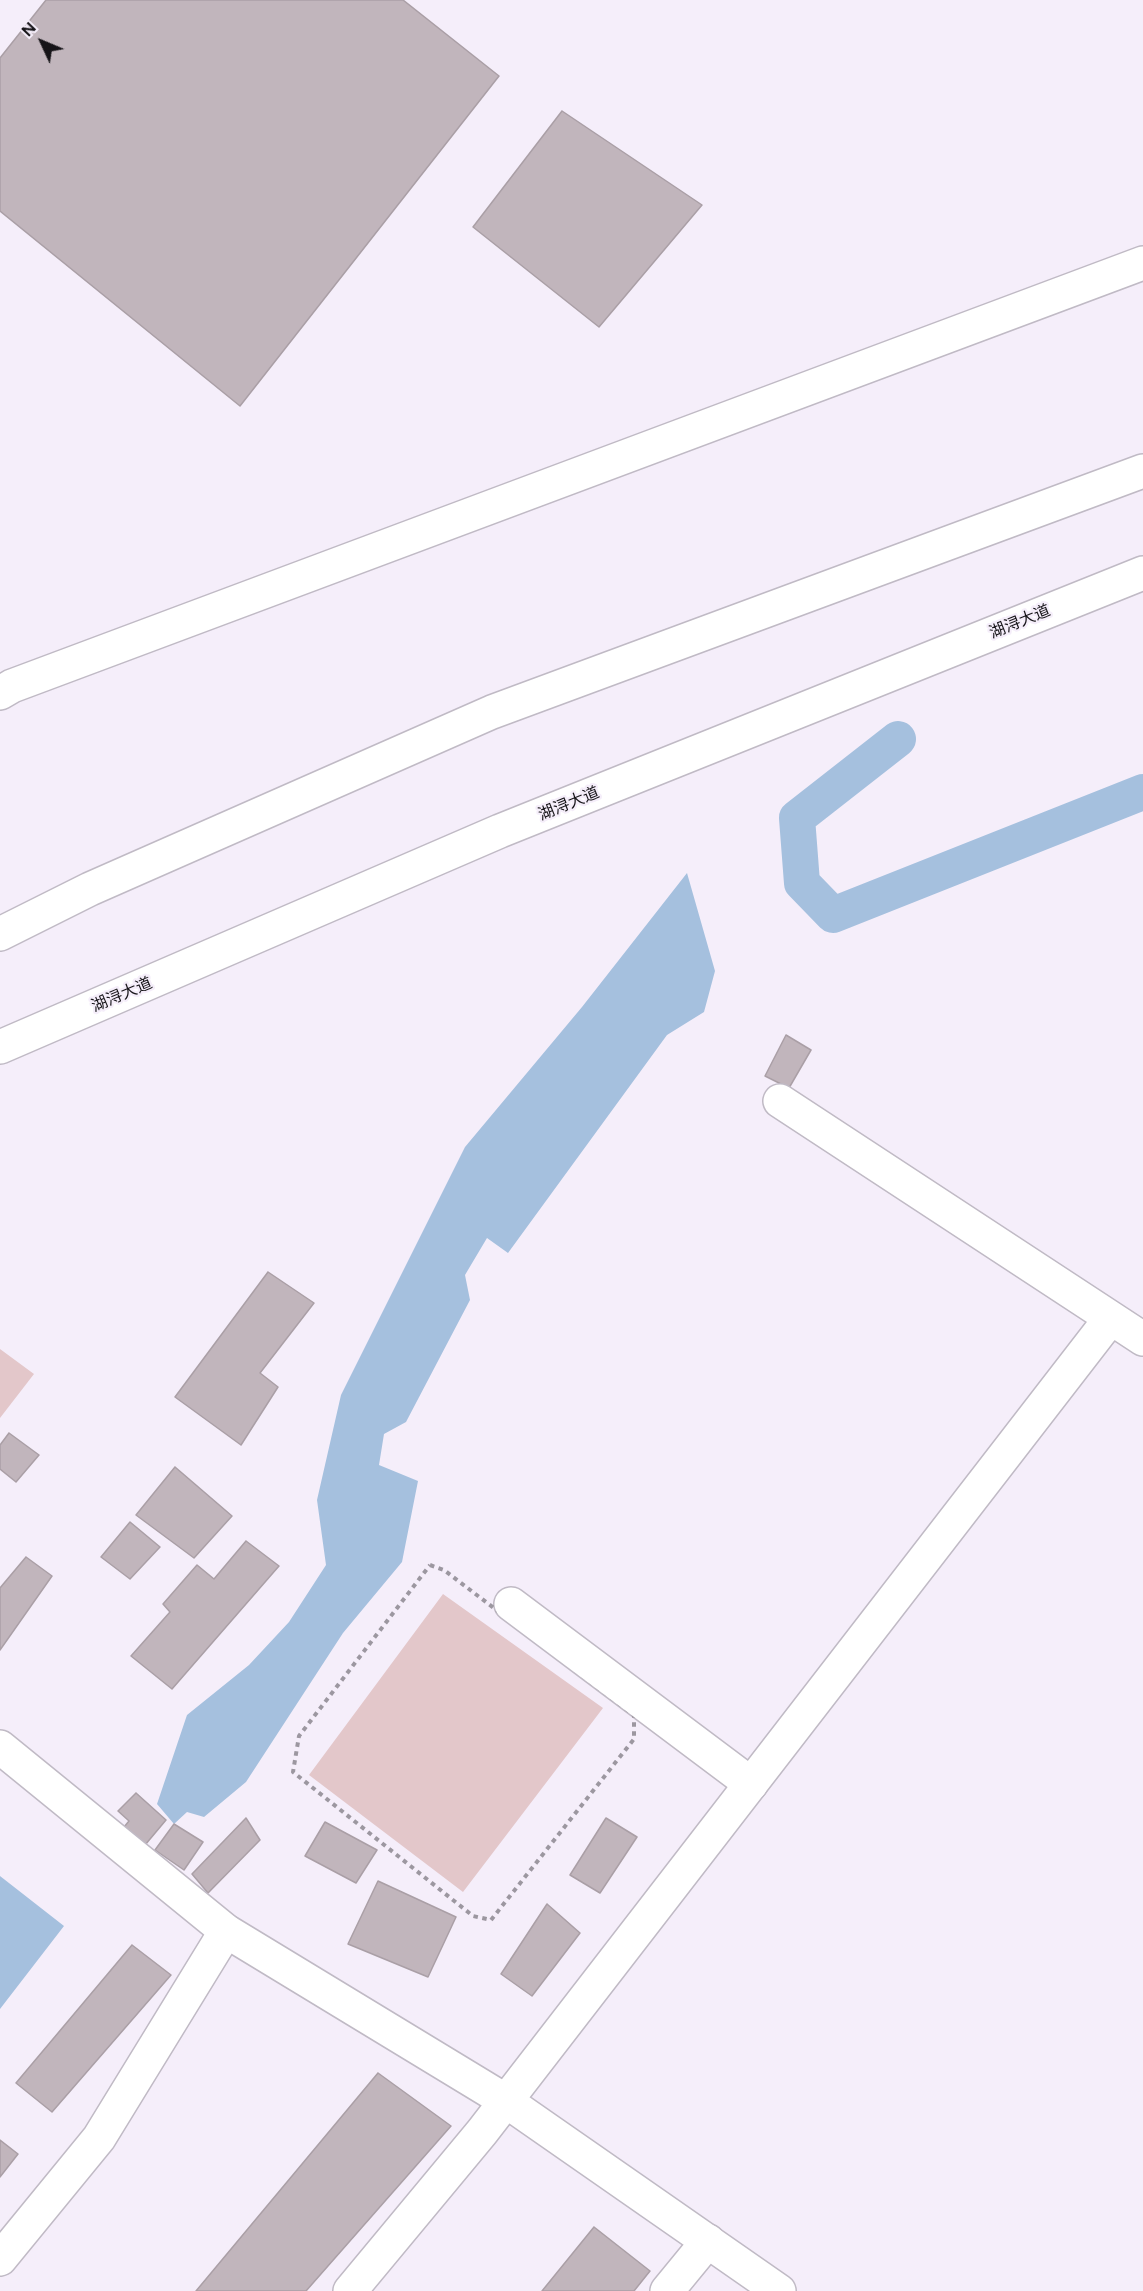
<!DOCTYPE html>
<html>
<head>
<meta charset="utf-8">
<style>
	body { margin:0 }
	#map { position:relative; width:1143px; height:2291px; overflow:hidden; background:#f5eefa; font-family:Figtree,sans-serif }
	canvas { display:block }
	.north { position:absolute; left:12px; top:12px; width:60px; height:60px; -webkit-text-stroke:4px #f5eefa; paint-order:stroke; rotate:314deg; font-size:16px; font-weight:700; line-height:24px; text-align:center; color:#161418 }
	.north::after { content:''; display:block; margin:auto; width:21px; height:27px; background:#161418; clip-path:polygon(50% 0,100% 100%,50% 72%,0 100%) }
</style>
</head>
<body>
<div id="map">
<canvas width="1143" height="2291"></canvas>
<div class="north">N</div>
</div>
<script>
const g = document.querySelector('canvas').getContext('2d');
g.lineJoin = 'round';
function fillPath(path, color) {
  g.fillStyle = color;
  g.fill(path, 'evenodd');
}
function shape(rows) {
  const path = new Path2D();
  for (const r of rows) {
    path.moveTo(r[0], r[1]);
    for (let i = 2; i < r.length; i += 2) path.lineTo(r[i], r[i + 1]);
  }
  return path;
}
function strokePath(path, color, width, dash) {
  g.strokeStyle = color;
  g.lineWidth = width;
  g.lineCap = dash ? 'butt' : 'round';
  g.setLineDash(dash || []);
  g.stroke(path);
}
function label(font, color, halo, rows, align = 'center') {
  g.font = font + ' Figtree,"Noto Sans SC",sans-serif';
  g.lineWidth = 4.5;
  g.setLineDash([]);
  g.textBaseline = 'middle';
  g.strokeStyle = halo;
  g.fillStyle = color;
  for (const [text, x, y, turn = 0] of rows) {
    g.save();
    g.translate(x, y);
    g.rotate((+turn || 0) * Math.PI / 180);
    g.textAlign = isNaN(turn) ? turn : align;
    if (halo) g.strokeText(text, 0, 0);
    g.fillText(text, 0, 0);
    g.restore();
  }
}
const green = shape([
	[0,1349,34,1374,0,1418],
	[443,1594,603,1708,463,1892,309,1775]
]);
const water = shape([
	[687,873,715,971,704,1012,667,1035,508,1253,487,1238,465,1275,470,1300,406,1422,384,1434,379,1465,418,1481,402,1562,343,1633,246,1782,204,1817,187,1812,174,1824,157,1804,187,1715,249,1665,289,1622,326,1565,317,1500,341,1395,465,1147,582,1007],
	[0,1876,64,1926,0,2009]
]);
const canal = shape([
	[898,739,797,818,802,883,833,915,1143,792]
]);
const building = shape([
	[46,0,403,0,499,76,240,406,0,211,0,58,46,0],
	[562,111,702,205,599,327,473,227,562,111],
	[786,1035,811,1050,789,1088,765,1076,786,1035],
	[268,1272,314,1303,260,1373,278,1387,241,1445,175,1397,268,1272],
	[9,1433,39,1455,16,1482,0,1469,0,1445,9,1433],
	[175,1467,232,1516,194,1558,136,1515,175,1467],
	[130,1522,160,1547,130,1579,101,1557,130,1522],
	[246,1541,279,1566,172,1689,131,1656,170,1612,163,1604,197,1565,214,1579,246,1541],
	[26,1557,52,1576,0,1650,0,1588,26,1557],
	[136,1793,166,1820,140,1851,119,1833,129,1821,118,1811,136,1793],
	[246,1818,260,1840,208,1893,192,1874,246,1818],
	[606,1818,637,1837,600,1893,570,1875,606,1818],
	[325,1822,377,1850,356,1883,305,1856,325,1822],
	[174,1824,203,1842,184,1870,155,1850,174,1824],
	[378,1881,456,1917,428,1977,348,1944,378,1881],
	[547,1904,580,1933,532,1996,501,1974,547,1904],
	[132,1945,171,1975,52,2112,16,2083,132,1945],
	[378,2073,451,2126,306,2291,196,2291,378,2073],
	[0,2140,18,2154,0,2177,0,2140],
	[594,2227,650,2271,634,2291,542,2291,594,2227]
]);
const path = shape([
	[430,1565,444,1570,634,1715,634,1739,491,1920,473,1916,293,1772,299,1736,430,1565]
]);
const minor = shape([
	[511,1604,751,1784],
	[0,2259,99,2138,226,1931],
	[667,2291,708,2241]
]);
const tertiary = shape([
	[0,693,12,686,1143,263],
	[780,1101,1143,1339],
	[0,1747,226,1931,506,2101,779,2291],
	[350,2291,482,2132,1110,1319]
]);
const primary = shape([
	[0,934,90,889,492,712,1143,471],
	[0,1047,500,831,1143,573]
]);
const streetNames = [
	["湖浔大道",1020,622,-22],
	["湖浔大道",569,804,-22],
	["湖浔大道",122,995,-23]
];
fillPath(green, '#e3c7ca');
fillPath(water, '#a5c0de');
strokePath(canal, '#a5c0de', 36);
fillPath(building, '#c1b5bc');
strokePath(building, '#aa9fa6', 1.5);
strokePath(minor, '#c0bac5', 36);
strokePath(tertiary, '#c0bac5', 36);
strokePath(primary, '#c0bac5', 36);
strokePath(path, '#9c97a0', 4, [4.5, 4.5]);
strokePath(minor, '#fff', 33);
strokePath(tertiary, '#fff', 33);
strokePath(primary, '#fff', 33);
label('16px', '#161418', '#f5eefa', streetNames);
</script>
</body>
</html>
